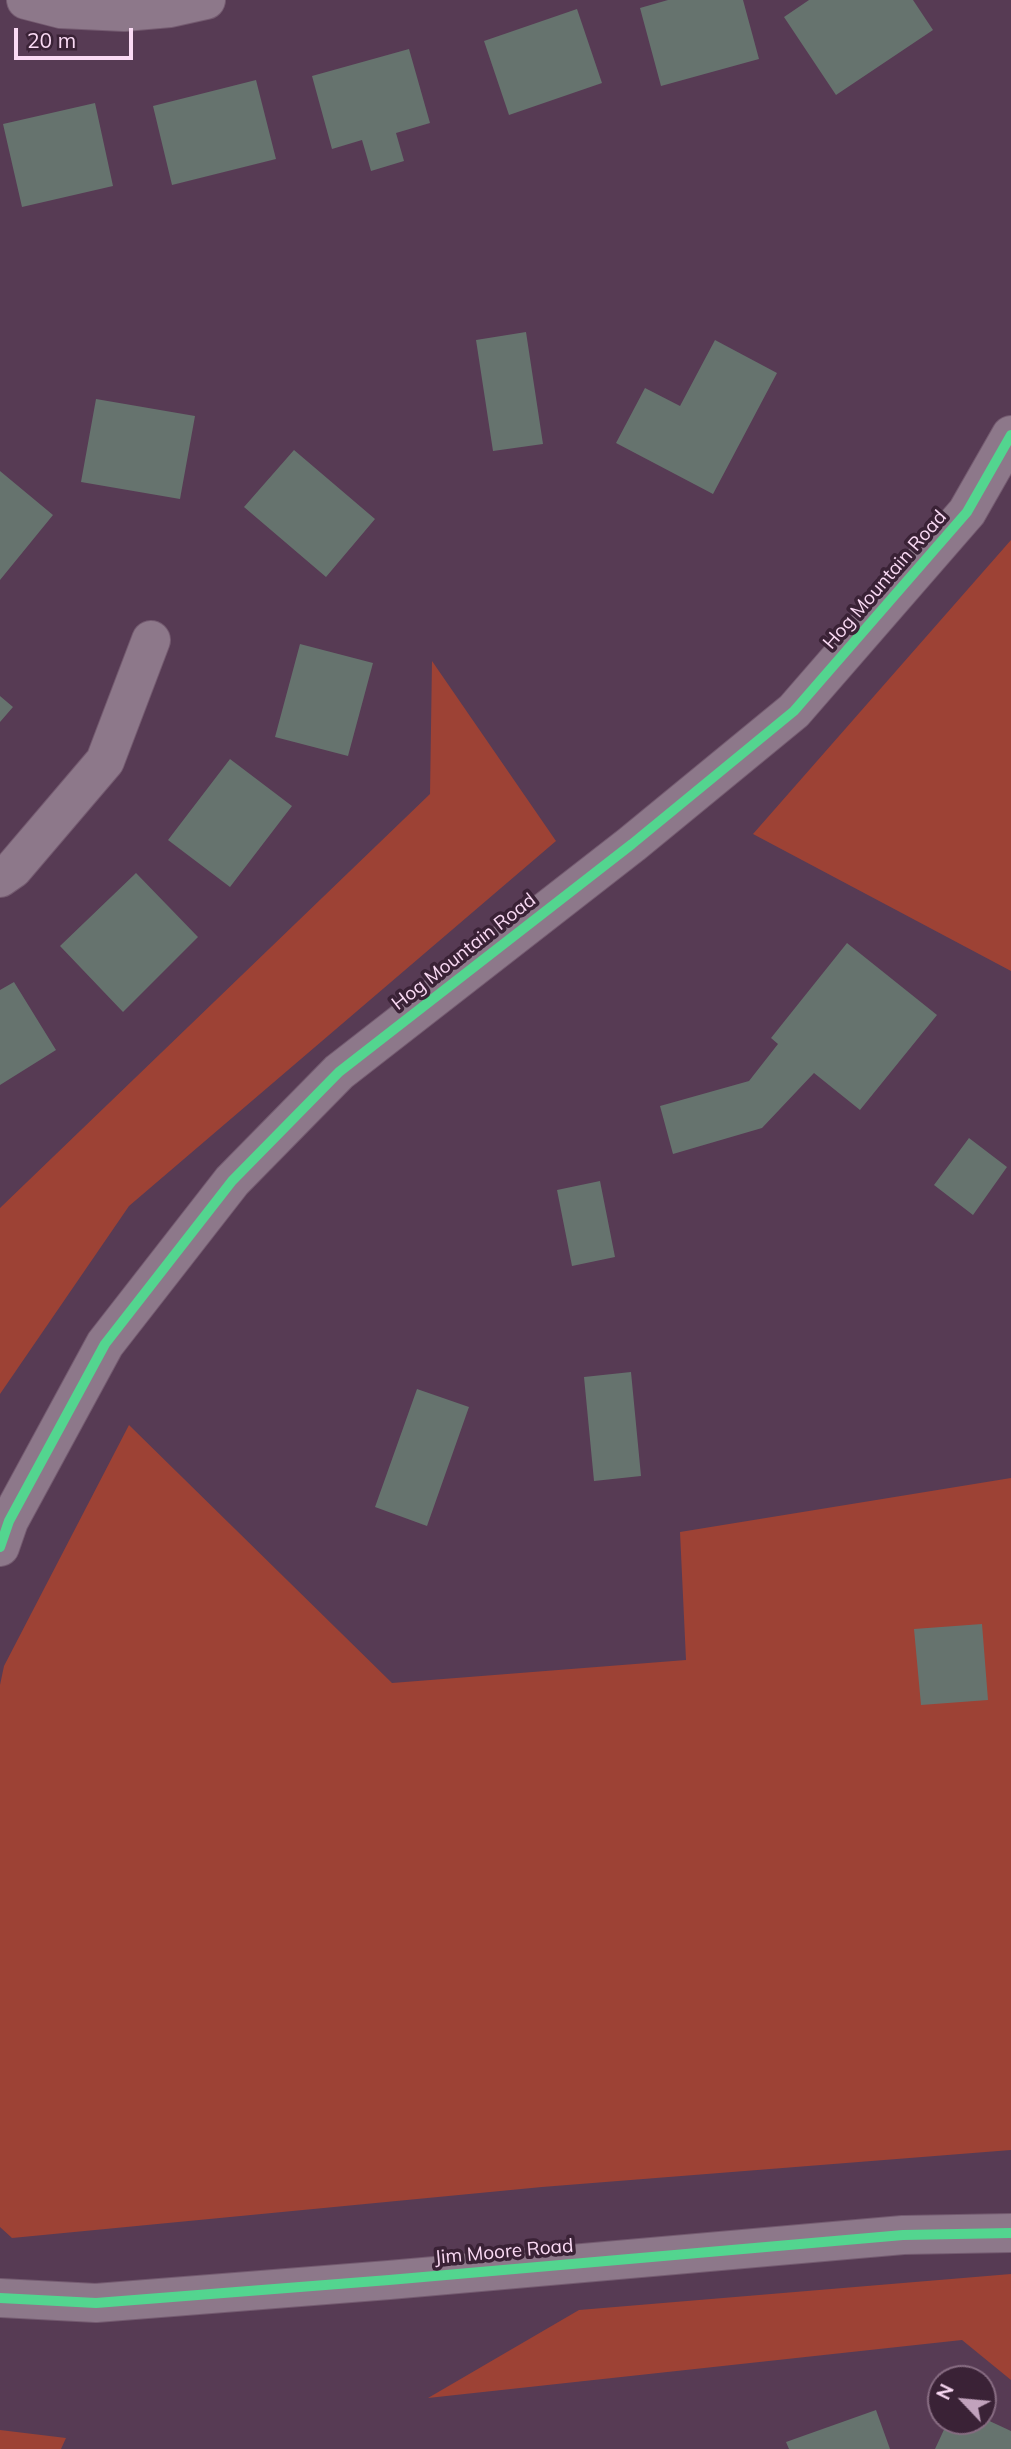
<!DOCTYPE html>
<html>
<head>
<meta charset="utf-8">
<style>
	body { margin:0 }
	#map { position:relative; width:1011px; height:2449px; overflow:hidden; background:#573b54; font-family:Mulish,sans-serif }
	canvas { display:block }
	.north { position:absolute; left:927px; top:2365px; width:70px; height:70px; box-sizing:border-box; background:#3a2236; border:2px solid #876c82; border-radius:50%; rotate:296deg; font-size:19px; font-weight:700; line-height:28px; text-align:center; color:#fadaf4 }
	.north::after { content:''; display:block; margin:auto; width:24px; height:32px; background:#c1a2bc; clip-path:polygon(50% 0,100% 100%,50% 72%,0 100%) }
	.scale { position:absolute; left:14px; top:28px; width:119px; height:32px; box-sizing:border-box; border:4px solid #fadaf4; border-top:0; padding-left:9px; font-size:21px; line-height:24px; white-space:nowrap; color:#fadaf4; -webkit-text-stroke:5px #3a2236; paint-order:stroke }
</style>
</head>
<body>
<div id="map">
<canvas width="1011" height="2449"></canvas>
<div class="north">N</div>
<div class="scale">20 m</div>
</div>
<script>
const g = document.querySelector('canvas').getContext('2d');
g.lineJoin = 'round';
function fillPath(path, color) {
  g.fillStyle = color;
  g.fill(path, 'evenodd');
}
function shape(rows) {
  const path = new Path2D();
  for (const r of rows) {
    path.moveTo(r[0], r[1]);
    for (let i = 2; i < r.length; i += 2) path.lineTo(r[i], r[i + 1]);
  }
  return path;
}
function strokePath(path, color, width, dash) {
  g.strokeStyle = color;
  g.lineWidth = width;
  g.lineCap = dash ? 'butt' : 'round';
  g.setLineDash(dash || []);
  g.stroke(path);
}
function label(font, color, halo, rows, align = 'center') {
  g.font = font + ' Mulish,sans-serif';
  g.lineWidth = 7;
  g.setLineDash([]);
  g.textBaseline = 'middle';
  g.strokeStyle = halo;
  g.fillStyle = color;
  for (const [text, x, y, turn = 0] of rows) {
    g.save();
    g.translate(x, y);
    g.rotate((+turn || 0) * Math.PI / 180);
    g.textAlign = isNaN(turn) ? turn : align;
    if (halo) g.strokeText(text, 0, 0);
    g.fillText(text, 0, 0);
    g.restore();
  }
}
const green = shape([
	[1011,540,1011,971,753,834],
	[432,661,556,841,129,1206,0,1394,0,1208,430,794],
	[129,1425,392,1683,686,1660,680,1532,1011,1478,1011,2150,542,2187,12,2238,0,2227,0,1685,4,1666],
	[1011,2274,1011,2380,962,2340,428,2398,579,2310],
	[0,2430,66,2438,61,2449,0,2449]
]);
const building = shape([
	[668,0,743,0,759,59,661,86,640,8],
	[809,0,913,0,933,30,836,95,784,17],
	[577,9,602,83,509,115,484,41],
	[409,49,430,123,396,133,404,161,371,171,362,140,332,149,312,76],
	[256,80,276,159,172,185,153,106],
	[95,103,113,186,22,207,3,124],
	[526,332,543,444,493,451,476,340],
	[715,340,777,373,713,494,616,443,645,388,680,406],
	[96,399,195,416,180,499,81,482],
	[294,450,375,519,326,577,244,507],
	[0,471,53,515,0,580],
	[300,644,373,663,348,756,275,737],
	[0,696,13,707,0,722],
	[230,759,292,806,230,887,168,840],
	[136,873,198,937,123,1012,60,946],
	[847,943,937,1015,860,1110,814,1073,762,1128,673,1154,660,1106,749,1081,778,1044,771,1038],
	[14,982,56,1050,0,1085,0,990],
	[969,1138,1007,1167,973,1215,934,1185],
	[600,1181,615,1257,572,1266,557,1190],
	[631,1372,641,1476,594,1481,584,1377],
	[417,1389,469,1407,427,1526,375,1507],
	[982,1624,988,1700,921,1705,914,1629],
	[876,2410,890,2449,789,2449,786,2442],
	[983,2418,1011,2431,1011,2449,935,2449,948,2421,983,2421]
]);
const minor = shape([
	[26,0,61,9,124,12,170,8,206,0],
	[0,878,13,869,105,761,151,640]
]);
const tertiary = shape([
	[0,1547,9,1521,105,1344,232,1181,339,1072,632,844,794,711,967,512,1011,435],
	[0,2298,96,2303,389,2280,903,2235,1011,2233]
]);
const cycleway = shape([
	[0,1547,9,1521,105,1344,232,1181,339,1072,632,844,794,711,967,512,1011,435],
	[0,2298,96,2303,389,2280,903,2235,1011,2233]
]);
const streetNames = [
	["Hog Mountain Road",885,580,-49],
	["Hog Mountain Road",464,952,-38],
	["Jim Moore Road",504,2252,-5]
];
fillPath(green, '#9d4235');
fillPath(building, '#66736e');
strokePath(minor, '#745b70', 40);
strokePath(tertiary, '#745b70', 40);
strokePath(minor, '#8d788a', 38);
strokePath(tertiary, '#8d788a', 38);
strokePath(cycleway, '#53d58f', 10);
label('19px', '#fadaf4', '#3a2236', streetNames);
</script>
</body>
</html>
